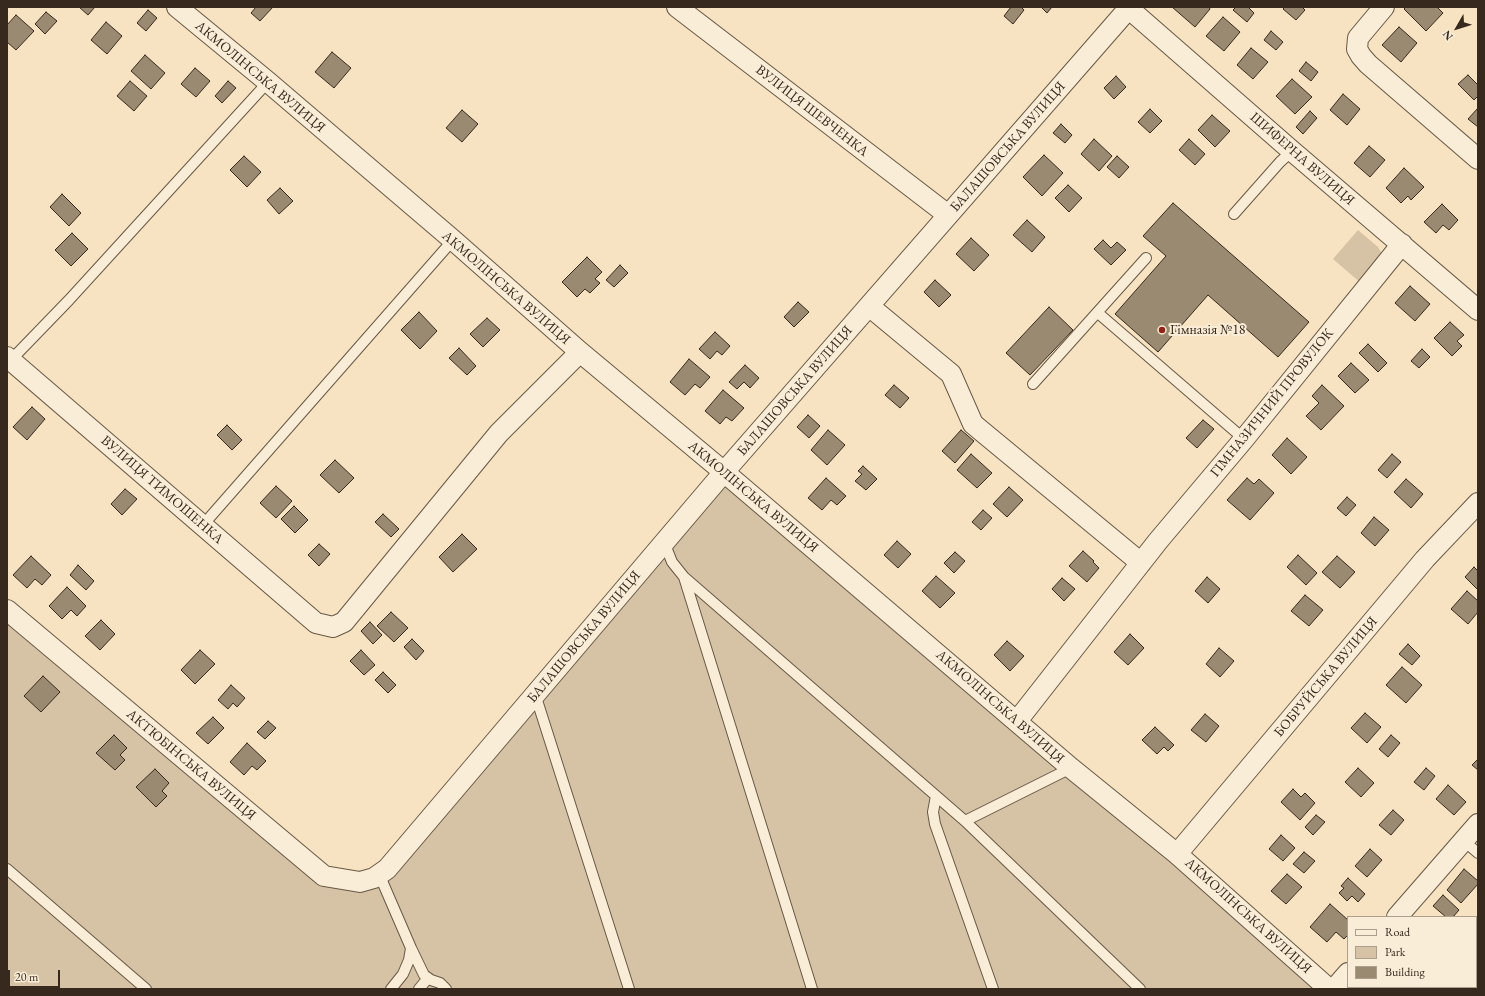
<!DOCTYPE html>
<html>
<head>
<meta charset="utf-8">
<style>
	body { margin:0 }
	#map { position:relative; width:1485px; height:996px; overflow:hidden; background:#f7e3c1; font-family:"EB Garamond",serif }
	canvas { display:block }
	.frame { position:absolute; inset:0; border:8px solid #37291d; pointer-events:none }
	.legend { position:absolute; left:1347px; top:916px; width:130px; height:72px; box-sizing:border-box; background:#faedd7; border:1px solid #ac9f8d; margin:0; padding:5px 7px; list-style:none; font-size:12px; color:#37291d }
	.legend li { display:flex; align-items:center; gap:8px; height:20px }
	.legend b { width:20px; border:1px solid #ac9f8d }
	.north { position:absolute; left:1437px; top:8px; width:40px; height:40px; -webkit-text-stroke:3px #faedd7; paint-order:stroke; rotate:231deg; font-size:11px; font-weight:700; line-height:16px; text-align:center; color:#37291d }
	.north::after { content:''; display:block; margin:auto; width:14px; height:18px; background:#37291d; clip-path:polygon(50% 0,100% 100%,50% 72%,0 100%) }
	.scale { position:absolute; left:8px; top:970px; width:52px; height:18px; box-sizing:border-box; border:2px solid #37291d; border-top:0; padding-left:5px; font-size:12px; line-height:14px; white-space:nowrap; color:#37291d; -webkit-text-stroke:3px #faedd7; paint-order:stroke }
</style>
</head>
<body>
<div id="map">
<canvas width="1485" height="996"></canvas>
<div class="frame"></div>
<ul class="legend">
<li><b style="height:5px;background:#faedd7"></b>Road</li>
<li><b style="height:11px;background:#d6c3a5"></b>Park</li>
<li><b style="height:11px;background:#9b8a72"></b>Building</li>
</ul>
<div class="north">N</div>
<div class="scale">20 m</div>
</div>
<script>
const g = document.querySelector('canvas').getContext('2d');
g.lineJoin = 'round';
function fillPath(path, color) {
  g.fillStyle = color;
  g.fill(path, 'evenodd');
}
function shape(rows) {
  const path = new Path2D();
  for (const r of rows) {
    path.moveTo(r[0], r[1]);
    for (let i = 2; i < r.length; i += 2) path.lineTo(r[i], r[i + 1]);
  }
  return path;
}
function strokePath(path, color, width, dash) {
  g.strokeStyle = color;
  g.lineWidth = width;
  g.lineCap = dash ? 'butt' : 'round';
  g.setLineDash(dash || []);
  g.stroke(path);
}
function label(font, color, halo, rows, align = 'center') {
  g.font = font + ' "EB Garamond",serif';
  g.lineWidth = 4;
  g.setLineDash([]);
  g.textBaseline = 'middle';
  g.strokeStyle = halo;
  g.fillStyle = color;
  for (const [text, x, y, turn = 0] of rows) {
    g.save();
    g.translate(x, y);
    g.rotate((+turn || 0) * Math.PI / 180);
    g.textAlign = isNaN(turn) ? turn : align;
    if (halo) g.strokeText(text, 0, 0);
    g.fillText(text, 0, 0);
    g.restore();
  }
}
const green = shape([
	[1358,230,1378,247,1382,254,1362,284,1333,259],
	[724,472,1329,989,7,989,7,610,324,876,374,878]
]);
const building = shape([
	[79,7,95,7,88,15,79,7],
	[256,7,273,7,260,21,251,13,256,7],
	[1011,7,1021,7,1024,10,1013,24,1004,16,1011,7],
	[1041,7,1052,7,1047,13,1041,7],
	[1172,7,1209,7,1210,9,1195,27,1172,7],
	[1236,7,1248,7,1254,13,1247,22,1233,10,1236,7],
	[1285,7,1302,7,1305,10,1296,20,1283,9,1285,7],
	[1406,7,1437,7,1443,13,1426,31,1404,9,1406,7],
	[148,10,157,18,146,31,137,23,148,10],
	[46,12,57,21,45,34,35,24,46,12],
	[16,15,34,31,16,50,7,42,7,25,16,15],
	[1223,17,1240,32,1224,51,1206,36,1223,17],
	[106,22,122,36,107,54,91,40,106,22],
	[1399,27,1417,43,1401,62,1382,45,1399,27],
	[1271,31,1283,42,1276,50,1264,40,1271,31],
	[1251,48,1268,62,1253,79,1237,65,1251,48],
	[332,52,351,68,334,88,315,72,332,52],
	[145,55,165,73,151,89,131,71,145,55],
	[1306,62,1318,72,1311,81,1299,71,1306,62],
	[195,68,210,81,196,97,181,84,195,68],
	[1468,75,1478,85,1478,96,1474,100,1458,84,1468,75],
	[1116,76,1126,87,1114,99,1104,88,1116,76],
	[1292,79,1312,97,1295,114,1276,96,1292,79],
	[130,81,147,96,134,111,117,96,130,81],
	[228,81,236,88,222,103,215,96,228,81],
	[1343,94,1360,109,1347,125,1330,110,1343,94],
	[1478,108,1478,127,1468,119,1478,108],
	[1150,109,1162,121,1150,133,1138,122,1150,109],
	[462,110,478,124,462,142,446,128,462,110],
	[1310,111,1317,118,1303,134,1296,127,1310,111],
	[1212,115,1230,131,1215,147,1198,130,1212,115],
	[1061,124,1072,135,1065,143,1053,133,1061,124],
	[1094,139,1112,156,1099,171,1081,154,1094,139],
	[1189,139,1205,154,1195,165,1179,150,1189,139],
	[1369,146,1385,160,1370,177,1354,163,1369,146],
	[1044,155,1063,173,1042,196,1023,177,1044,155],
	[244,156,261,172,247,187,230,170,244,156],
	[1117,156,1129,167,1119,178,1107,167,1117,156],
	[1404,168,1424,187,1411,200,1408,196,1401,203,1386,188,1404,168],
	[1068,185,1082,198,1069,212,1055,198,1068,185],
	[280,188,293,201,279,214,267,200,280,188],
	[62,194,81,213,69,226,50,207,62,194],
	[1173,203,1309,322,1278,357,1208,295,1158,352,1115,314,1166,256,1143,236,1173,203],
	[1442,204,1458,220,1449,230,1443,225,1436,233,1424,222,1442,204],
	[1027,220,1045,237,1032,252,1013,235,1027,220],
	[72,233,88,249,71,266,55,250,72,233],
	[971,238,989,255,974,271,956,254,971,238],
	[1103,240,1111,248,1117,242,1126,250,1111,265,1094,249,1103,240],
	[587,257,602,272,595,279,600,283,590,293,585,289,577,297,562,282,587,257],
	[620,265,628,273,614,287,606,280,620,265],
	[935,280,951,295,939,307,924,292,935,280],
	[1410,286,1430,304,1415,321,1395,303,1410,286],
	[798,302,809,312,794,327,784,317,798,302],
	[1049,307,1073,330,1030,375,1006,353,1049,307],
	[419,312,437,331,420,349,401,330,419,312],
	[487,318,500,330,483,347,470,334,487,318],
	[1450,322,1464,335,1457,341,1462,346,1452,356,1434,338,1450,322],
	[715,332,730,346,722,355,717,351,710,359,699,349,715,332],
	[1368,344,1387,363,1378,372,1359,353,1368,344],
	[459,348,476,366,467,375,449,358,459,348],
	[1422,349,1430,357,1419,368,1411,361,1422,349],
	[689,359,710,377,700,388,695,384,685,395,670,382,689,359],
	[1351,363,1369,380,1355,393,1338,376,1351,363],
	[745,365,759,378,750,388,744,382,737,389,729,382,745,365],
	[894,385,909,398,900,408,885,395,894,385],
	[1322,385,1344,406,1321,430,1306,416,1319,403,1312,396,1322,385],
	[723,390,744,408,732,421,726,417,720,424,705,411,723,390],
	[32,407,45,419,27,440,13,427,32,407],
	[808,415,820,426,809,438,797,427,808,415],
	[1203,420,1214,429,1197,448,1186,438,1203,420],
	[227,425,242,440,232,450,217,435,227,425],
	[828,430,845,445,827,465,811,450,828,430],
	[961,430,974,441,955,463,942,451,961,430],
	[1287,438,1307,457,1291,474,1272,455,1287,438],
	[971,454,992,473,977,488,957,470,971,454],
	[1392,454,1401,462,1387,478,1378,470,1392,454],
	[335,460,354,478,339,493,320,475,335,460],
	[863,466,877,479,866,490,855,481,862,474,858,471,863,466],
	[826,478,846,496,837,505,831,500,822,510,808,498,826,478],
	[1247,478,1254,484,1259,479,1274,493,1250,520,1227,500,1247,478],
	[1406,479,1423,494,1411,508,1394,492,1406,479],
	[276,486,292,501,276,518,260,503,276,486],
	[1009,487,1023,500,1007,517,993,504,1009,487],
	[125,489,137,499,122,515,111,504,125,489],
	[1347,497,1356,505,1346,516,1337,508,1347,497],
	[294,506,308,520,295,533,281,519,294,506],
	[983,510,992,518,981,530,972,522,983,510],
	[383,514,399,529,391,537,375,522,383,514],
	[1374,517,1389,530,1375,546,1361,533,1374,517],
	[462,534,477,549,453,572,439,557,462,534],
	[897,541,911,554,898,568,884,555,897,541],
	[319,544,330,554,319,566,308,555,319,544],
	[1083,551,1094,561,1093,562,1099,568,1087,582,1069,566,1083,551],
	[955,552,965,561,954,573,944,563,955,552],
	[1298,555,1317,573,1306,585,1287,567,1298,555],
	[31,556,51,575,42,585,35,579,27,588,13,575,31,556],
	[1337,556,1355,572,1340,588,1322,572,1337,556],
	[78,565,94,581,86,590,70,575,78,565],
	[1474,567,1478,571,1478,590,1465,577,1474,567],
	[936,576,955,593,940,608,922,591,936,576],
	[1207,577,1220,589,1208,603,1195,591,1207,577],
	[1062,578,1075,589,1064,601,1052,589,1062,578],
	[67,587,86,606,77,616,71,610,62,619,49,606,67,587],
	[1467,591,1478,601,1478,612,1468,624,1451,609,1467,591],
	[1305,595,1323,610,1309,626,1291,611,1305,595],
	[391,612,408,628,394,642,377,626,391,612],
	[101,620,115,634,100,650,85,636,101,620],
	[370,622,382,635,373,644,361,631,370,622],
	[1130,634,1144,648,1128,665,1114,652,1130,634],
	[412,639,424,651,416,660,404,647,412,639],
	[1007,641,1024,656,1010,671,994,655,1007,641],
	[1408,644,1420,656,1412,665,1399,654,1408,644],
	[1219,648,1234,661,1220,677,1206,664,1219,648],
	[200,650,215,664,195,684,181,670,200,650],
	[361,650,375,665,364,675,350,661,361,650],
	[1402,667,1422,685,1406,703,1386,685,1402,667],
	[383,672,396,685,388,693,375,680,383,672],
	[43,676,60,692,41,712,24,696,43,676],
	[231,685,245,698,237,707,233,703,228,709,218,700,231,685],
	[1365,713,1381,727,1367,743,1351,728,1365,713],
	[1205,714,1219,726,1206,742,1191,730,1205,714],
	[213,717,224,728,208,744,196,733,213,717],
	[268,721,276,728,265,739,257,732,268,721],
	[1155,727,1174,745,1168,751,1164,747,1157,754,1142,740,1155,727],
	[114,735,127,748,120,755,125,760,115,770,96,753,114,735],
	[1391,735,1400,743,1388,757,1379,749,1391,735],
	[247,743,266,761,257,770,252,766,244,775,230,762,247,743],
	[1478,759,1478,770,1472,765,1478,759],
	[1358,768,1374,783,1361,797,1345,782,1358,768],
	[1426,768,1435,776,1424,790,1414,782,1426,768],
	[155,769,169,783,162,791,167,796,156,807,136,787,155,769],
	[1448,785,1466,802,1454,815,1436,799,1448,785],
	[1293,789,1301,797,1305,793,1315,803,1300,820,1281,802,1293,789],
	[1393,810,1404,820,1391,835,1379,825,1393,810],
	[1316,815,1325,822,1313,835,1305,827,1316,815],
	[1281,835,1295,848,1283,861,1269,849,1281,835],
	[1370,849,1382,860,1367,877,1355,866,1370,849],
	[1304,852,1315,861,1304,873,1293,864,1304,852],
	[1464,869,1478,881,1478,884,1461,903,1447,890,1464,869],
	[1287,874,1302,887,1286,904,1271,891,1287,874],
	[1348,878,1365,894,1358,902,1352,896,1347,901,1339,893,1344,888,1341,886,1348,878],
	[1443,895,1459,910,1453,917,1446,917,1433,906,1443,895],
	[1330,904,1348,920,1348,935,1344,939,1336,932,1327,942,1310,927,1330,904],
	[1476,934,1478,936,1478,950,1476,948,1476,934]
]);
const service = shape([
	[1234,214,1280,162,1292,151],
	[1098,313,1244,439],
	[11,360,69,300,268,82],
	[1033,384,1146,258],
	[203,525,453,240],
	[664,542,672,562,684,577,812,989],
	[684,577,965,821,1140,989],
	[535,694,629,989],
	[936,796,933,812,935,824,993,989],
	[965,821,1071,768],
	[1464,841,1478,853],
	[7,869,146,989],
	[379,874,411,948,409,960,403,974,391,989],
	[411,948,424,975,431,980,440,983,446,989],
	[419,989,428,978]
]);
const minor = shape([
	[177,7,268,82,453,240,580,352,724,472,1071,768,1177,854,1329,989],
	[677,7,948,215],
	[1127,7,1292,151,1478,310],
	[1384,7,1358,38,1357,49,1361,56,1368,64,1478,159],
	[869,306,951,374,973,424,1141,563],
	[7,357,316,623,333,627,344,622,499,433,580,352],
	[7,610,324,876,360,882,374,878,387,869,724,472,1129,8],
	[1017,721,1158,541,1244,439,1402,244],
	[1177,854,1425,559,1478,503],
	[1397,917,1478,824],
	[1334,989,1348,973]
]);
const markers = [
	[1162,330,4,"#8f2418"]
];
const streetNames = [
	["АКМОЛІНСЬКА ВУЛИЦЯ",260,77,40],
	["ВУЛИЦЯ ШЕВЧЕНКА",812,111,38],
	["БАЛАШОВСЬКА ВУЛИЦЯ",1008,147,-49],
	["ШИФЕРНА ВУЛИЦЯ",1302,159,41],
	["АКМОЛІНСЬКА ВУЛИЦЯ",506,288,41],
	["БАЛАШОВСЬКА ВУЛИЦЯ",795,391,-49],
	["ГІМНАЗИЧНИЙ ПРОВУЛОК",1272,403,-51],
	["ВУЛИЦЯ ТИМОШЕНКА",162,490,41],
	["АКМОЛІНСЬКА ВУЛИЦЯ",753,497,40],
	["БАЛАШОВСЬКА ВУЛИЦЯ",584,637,-50],
	["БОБРУЙСЬКА ВУЛИЦЯ",1326,677,-50],
	["АКМОЛІНСЬКА ВУЛИЦЯ",1000,707,41],
	["АКТЮБІНСЬКА ВУЛИЦЯ",191,765,40],
	["АКМОЛІНСЬКА ВУЛИЦЯ",1248,916,42]
];
const poiNames = [
	["Гімназія №18",1170,330]
];
fillPath(green, '#d6c3a5');
fillPath(building, '#9b8a72');
strokePath(building, '#37291d', 1);
strokePath(service, '#675846', 12);
strokePath(minor, '#675846', 22);
strokePath(service, '#faedd7', 10);
strokePath(minor, '#faedd7', 20);
for (const [x, y, r, color] of markers) {
  const dot = new Path2D();
  dot.arc(x, y, r, 0, 2 * Math.PI);
  g.fillStyle = color;
  g.fill(dot);
  strokePath(dot, '#faedd7', 1.5);
}
label('14px', '#37291d', '#faedd7', streetNames);
label('14px', '#37291d', '#faedd7', poiNames, 'left');
</script>
</body>
</html>
